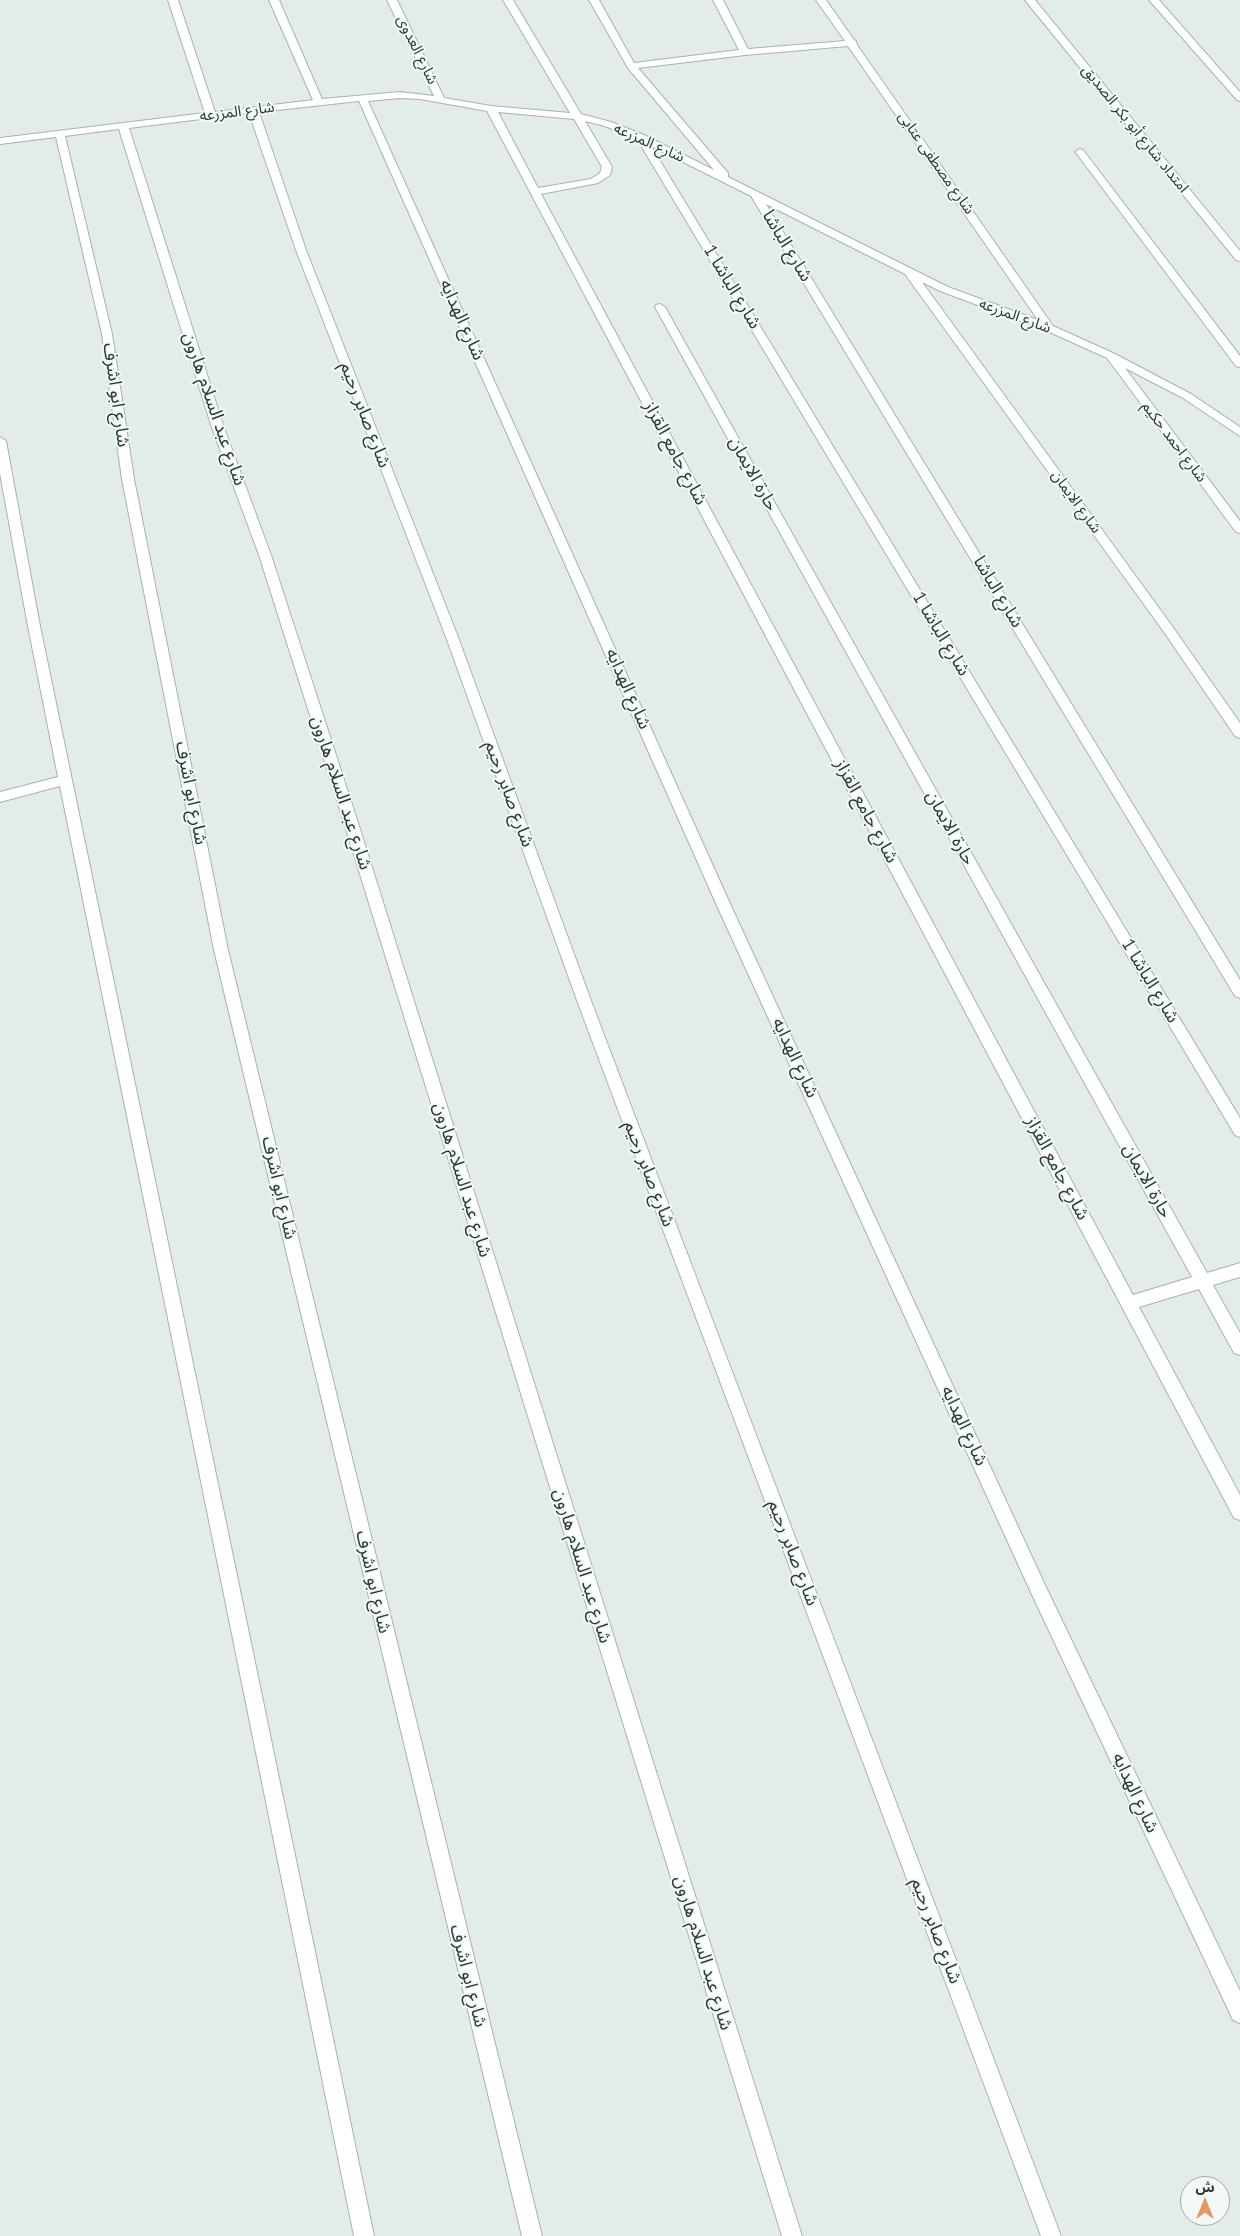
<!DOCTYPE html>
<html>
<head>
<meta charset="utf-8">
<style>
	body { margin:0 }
	#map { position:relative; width:1240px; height:2236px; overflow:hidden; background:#e3ece9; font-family:"PT Sans","Noto Sans Arabic",sans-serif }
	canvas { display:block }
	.north { position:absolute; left:1180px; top:2176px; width:50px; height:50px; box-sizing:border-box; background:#f3f8f6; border:1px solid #a0acaa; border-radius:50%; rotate:0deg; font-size:14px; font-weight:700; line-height:20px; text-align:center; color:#243b38 }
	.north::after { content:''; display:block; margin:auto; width:18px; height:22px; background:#e69666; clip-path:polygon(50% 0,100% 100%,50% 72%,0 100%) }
</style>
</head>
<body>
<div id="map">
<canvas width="1240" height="2236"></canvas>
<div class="north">ش</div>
</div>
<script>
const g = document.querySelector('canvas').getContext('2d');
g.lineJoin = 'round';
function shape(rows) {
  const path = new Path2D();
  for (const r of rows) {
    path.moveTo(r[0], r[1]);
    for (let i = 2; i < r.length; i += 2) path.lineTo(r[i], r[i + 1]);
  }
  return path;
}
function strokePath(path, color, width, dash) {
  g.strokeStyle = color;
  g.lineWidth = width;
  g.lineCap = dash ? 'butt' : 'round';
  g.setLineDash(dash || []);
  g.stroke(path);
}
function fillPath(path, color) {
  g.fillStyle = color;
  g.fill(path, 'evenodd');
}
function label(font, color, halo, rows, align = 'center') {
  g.font = font + ' "PT Sans","Noto Sans Arabic",sans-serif';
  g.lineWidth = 4;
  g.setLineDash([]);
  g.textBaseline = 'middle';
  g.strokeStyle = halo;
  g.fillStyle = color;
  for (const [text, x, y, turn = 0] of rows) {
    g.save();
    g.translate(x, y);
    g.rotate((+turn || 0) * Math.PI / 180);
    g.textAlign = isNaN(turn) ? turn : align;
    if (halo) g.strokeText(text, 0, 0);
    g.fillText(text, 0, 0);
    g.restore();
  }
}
const minor = shape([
	[168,0,178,0,215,112,313,100,269,0,279,0,322,99,400,92,434,96,387,0,397,0,444,98,491,106,570,113,503,0,513,0,581,114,611,122,644,135,714,170,628,68,589,0,599,0,634,63,739,50,713,0,723,0,748,49,845,41,816,0,826,0,854,40,856,41,857,45,1053,326,1113,353,1191,394,1240,427,1240,436,1183,398,1125,368,1240,521,1240,533,1236,532,1107,358,1045,330,940,291,922,282,1172,626,1240,723,1240,738,1235,736,1164,632,905,274,766,204,1240,980,1240,998,1235,996,751,196,651,146,1240,1118,1240,1137,1235,1135,637,139,605,126,585,121,612,167,610,175,598,183,541,194,1133,1295,1192,1277,655,307,656,305,660,304,665,307,1207,1273,1240,1263,1240,1277,1213,1285,1240,1333,1240,1355,1234,1353,1199,1289,1139,1307,1240,1495,1240,1520,1234,1518,487,111,420,99,400,98,368,101,732,908,1045,1585,1240,1991,1240,2023,1233,2020,1033,1597,718,908,359,101,259,112,306,250,458,637,593,1006,1061,2236,1041,2236,579,1006,446,637,296,250,249,113,129,128,223,425,271,555,360,829,802,2236,782,2236,346,829,259,555,211,425,119,129,65,136,112,334,134,479,228,950,542,2236,522,2236,214,950,122,479,102,334,56,137,0,144,0,138,205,113,168,0],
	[848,46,1038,320,948,287,728,177,728,173,638,68,745,55,848,46],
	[498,112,574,119,602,167,600,173,591,179,538,188,498,112],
	[1025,0,1035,0,1240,251,1240,261,1236,260,1025,0],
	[1149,0,1159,0,1240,92,1240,101,1237,100,1149,0],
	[1080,149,1083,150,1240,356,1240,367,1236,366,1077,154,1075,152,1080,149],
	[0,437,6,441,39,621,374,2236,354,2236,60,786,0,802,0,792,58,777,27,621,0,473,0,437]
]);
const farStreetnames = [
	["شارع العدوى",417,50,64],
	["شارع المزرعه",237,112,-7],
	["امتداد شارع أبو بكر الصديق",1135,129,51],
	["شارع المزرعه",649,143,24],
	["شارع مصطفى عتابى",936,163,55],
	["شارع المزرعه",1015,316,20],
	["شارع احمد حكيم",1174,442,53],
	["شارع الايمان",1076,502,54]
];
const streetNames = [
	["شارع الباشا",787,246,59],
	["شارع الباشا 1",732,287,59],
	["شارع الهدايه",462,320,66],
	["شارع ابو اشرف",116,395,82],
	["شارع عبد السلام هارون",214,409,71],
	["شارع صابر رحيم",365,415,69],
	["شارع جامع القزاز",675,453,62],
	["حارة الايمان",753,474,61],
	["شارع الباشا",998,592,59],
	["شارع الباشا 1",941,634,59],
	["شارع الهدايه",628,689,66],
	["شارع ابو اشرف",191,793,79],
	["شارع عبد السلام هارون",341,793,72],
	["شارع صابر رحيم",509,794,70],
	["شارع جامع القزاز",866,811,62],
	["حارة الايمان",950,828,61],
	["شارع الباشا 1",1150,981,59],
	["شارع الهدايه",795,1058,65],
	["شارع جامع القزاز",1057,1168,62],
	["شارع صابر رحيم",649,1174,69],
	["شارع عبد السلام هارون",462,1180,73],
	["حارة الايمان",1147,1181,61],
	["شارع ابو اشرف",279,1188,77],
	["شارع الهدايه",964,1426,65],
	["شارع صابر رحيم",793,1553,69],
	["شارع عبد السلام هارون",582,1566,73],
	["شارع ابو اشرف",373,1582,77],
	["شارع الهدايه",1135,1793,65],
	["شارع صابر رحيم",936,1931,69],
	["شارع عبد السلام هارون",703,1953,73],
	["شارع ابو اشرف",468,1976,76]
];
strokePath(minor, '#a6b3b0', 2);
fillPath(minor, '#fff');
label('15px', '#243b38', '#f3f8f6', farStreetnames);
label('18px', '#243b38', '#f3f8f6', streetNames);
</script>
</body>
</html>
